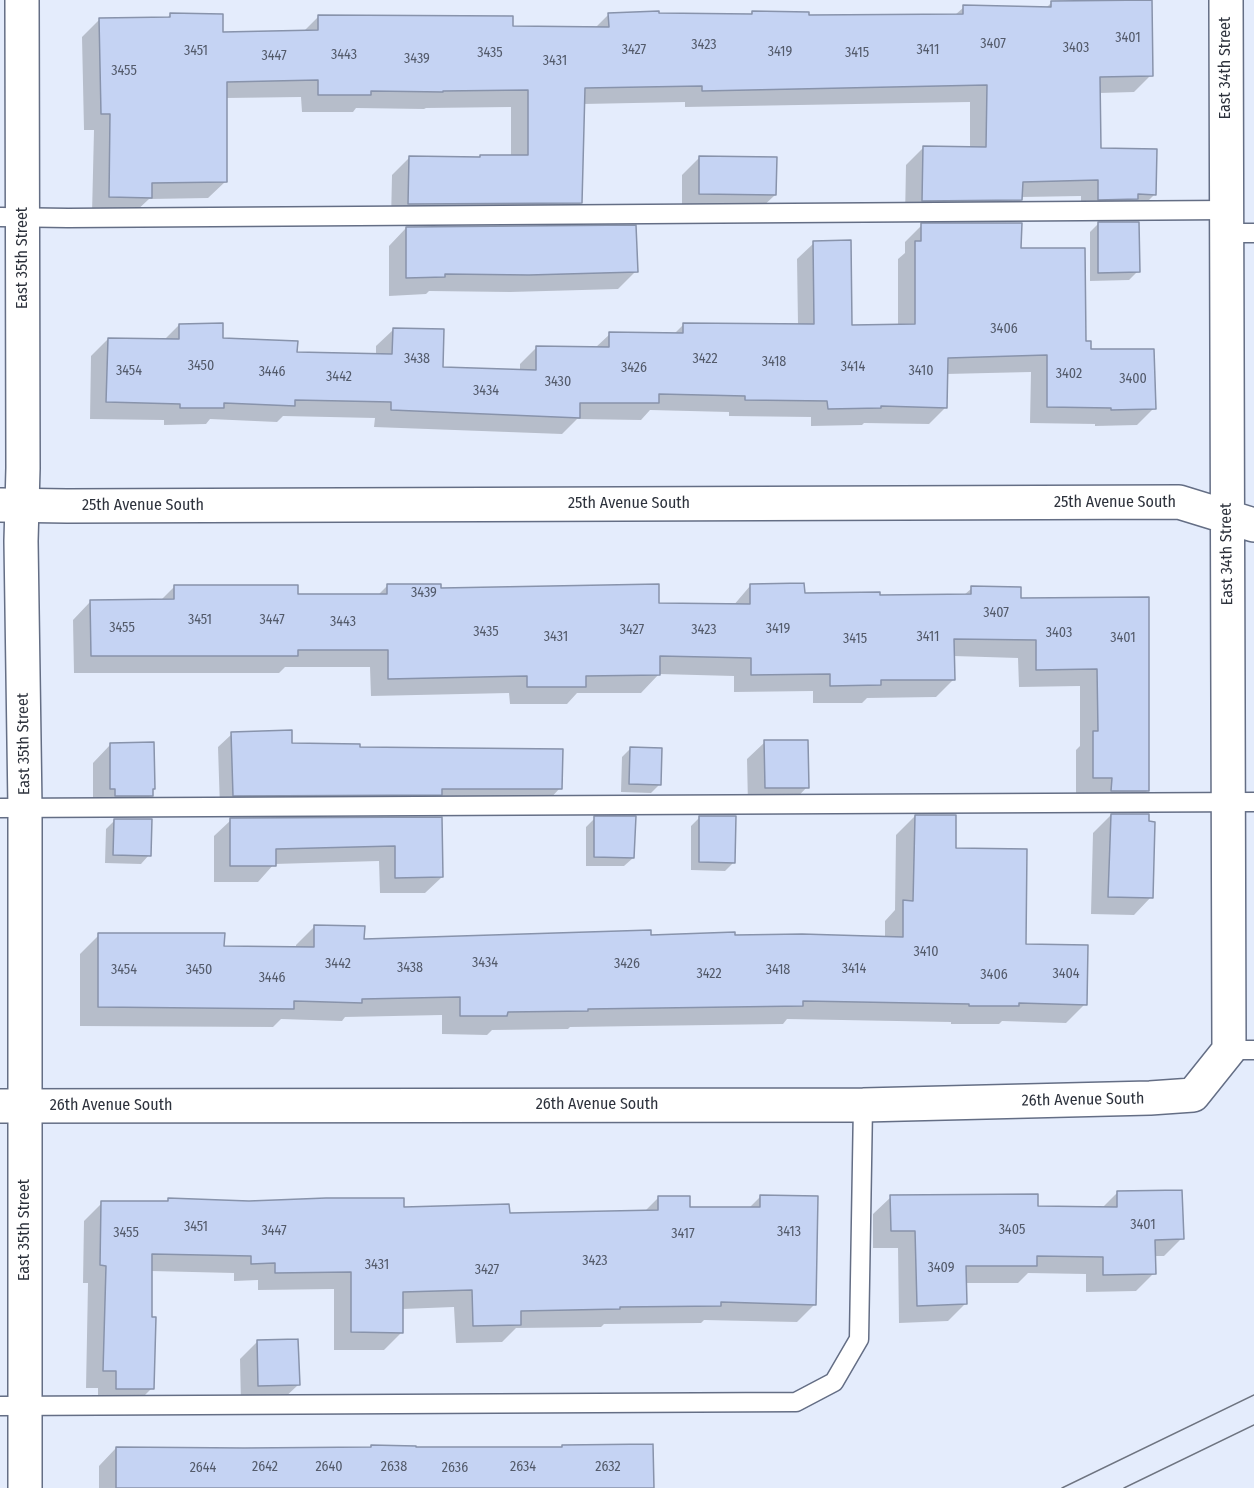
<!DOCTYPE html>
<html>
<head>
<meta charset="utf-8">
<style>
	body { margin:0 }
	canvas { display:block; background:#e4ecfc }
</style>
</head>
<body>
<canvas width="1254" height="1488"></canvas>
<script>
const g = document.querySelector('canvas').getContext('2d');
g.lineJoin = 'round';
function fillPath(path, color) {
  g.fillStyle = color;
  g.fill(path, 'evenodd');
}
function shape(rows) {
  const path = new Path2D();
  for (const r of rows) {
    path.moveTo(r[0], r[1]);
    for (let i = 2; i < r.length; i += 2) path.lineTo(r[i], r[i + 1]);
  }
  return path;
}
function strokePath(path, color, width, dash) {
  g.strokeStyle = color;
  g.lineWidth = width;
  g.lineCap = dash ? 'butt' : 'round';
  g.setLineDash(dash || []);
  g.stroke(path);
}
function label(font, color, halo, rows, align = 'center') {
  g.font = font + ' "Fira Sans Condensed",sans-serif';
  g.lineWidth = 4.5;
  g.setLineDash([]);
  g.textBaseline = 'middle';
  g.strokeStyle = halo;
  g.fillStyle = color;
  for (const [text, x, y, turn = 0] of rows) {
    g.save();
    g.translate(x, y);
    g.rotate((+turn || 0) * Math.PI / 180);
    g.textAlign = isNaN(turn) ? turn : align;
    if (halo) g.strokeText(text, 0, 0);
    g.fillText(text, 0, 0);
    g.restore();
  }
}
const shadow = shape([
	[1052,2,1151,75,1134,92,1099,93,1100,150,1155,194,1137,212,1081,216,1081,196,1021,197,1021,200,1003,217,905,218,906,165,923,148,970,148,970,102,685,107,685,102,583,104,581,203,563,220,391,221,392,175,409,158,479,159,511,156,511,107,426,108,424,109,356,108,353,112,302,112,301,97,226,98,226,181,208,198,149,199,133,214,92,214,94,130,84,130,82,37,100,19,167,18,171,14,221,33,303,32,318,17,512,27,595,28,609,14,749,16,752,12,807,17,955,15,964,7,1046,8],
	[700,157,775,195,757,212,682,212,682,175],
	[1098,224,1138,271,1129,280,1090,281,1090,232],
	[922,225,1020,250,1090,351,1154,408,1137,425,1095,426,1095,424,1030,423,1031,372,946,374,946,407,929,424,864,423,862,425,811,426,811,417,729,416,729,412,650,410,641,420,577,419,562,434,374,427,375,418,283,416,277,422,210,419,206,424,164,425,164,420,90,419,91,356,108,339,164,340,179,325,222,339,296,354,376,355,376,346,393,330,441,368,520,371,520,364,537,347,595,348,610,334,673,335,683,325,798,325,797,259,814,243,851,327,898,326,898,259,905,253,905,242],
	[406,228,636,271,618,289,510,292,429,291,426,294,389,296,389,246],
	[175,586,296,595,378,595,387,586,658,604,733,606,750,586,803,594,879,597,964,595,972,588,1019,599,1147,598,1147,791,1130,808,1076,795,1076,750,1080,746,1080,686,1019,687,1018,658,953,656,954,679,936,697,867,698,862,703,813,703,813,691,734,692,734,676,659,674,641,693,577,693,567,704,510,704,509,693,371,696,370,667,285,667,279,673,74,673,73,620,90,602,161,600],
	[232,734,290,744,359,748,560,788,547,802,220,809,218,747],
	[765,742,807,787,790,805,748,805,747,759],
	[110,745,152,790,151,795,134,813,93,806,93,763],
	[630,749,659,785,651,793,621,792,622,757],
	[1111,815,1151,897,1134,915,1091,914,1093,833],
	[915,816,954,849,1024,945,1085,1004,1066,1023,1002,1021,999,1024,951,1024,951,1022,787,1019,783,1024,570,1027,568,1029,492,1030,487,1035,442,1034,442,1015,345,1017,342,1021,281,1019,273,1027,80,1026,80,954,99,935,223,947,296,948,296,945,315,926,363,941,650,936,885,938,885,921,895,910,896,835],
	[700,817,734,862,725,871,691,870,691,826],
	[595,818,633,858,624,866,586,866,586,827],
	[441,819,442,877,425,893,380,893,379,861,274,864,258,882,214,882,214,836,231,820],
	[115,820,149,855,141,864,105,863,106,829],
	[1118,1192,1182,1238,1164,1256,1154,1256,1154,1273,1136,1291,1086,1292,1086,1274,1028,1273,1018,1283,965,1283,965,1304,948,1321,899,1323,898,1248,873,1248,873,1214,891,1197,1036,1208,1101,1209],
	[760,1197,815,1304,797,1322,704,1320,701,1323,604,1324,601,1327,516,1328,502,1342,456,1343,454,1307,402,1309,402,1332,384,1350,334,1350,334,1289,258,1290,258,1280,234,1281,234,1273,151,1271,152,1388,134,1406,98,1407,98,1388,86,1388,88,1283,83,1283,84,1221,102,1203,166,1203,169,1200,402,1208,508,1214,644,1212,658,1198,689,1208,749,1208],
	[258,1341,298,1385,280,1402,241,1403,240,1359],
	[116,1448,652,1488,99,1488,99,1466]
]);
const building = shape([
	[1152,0,1153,76,1100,77,1101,148,1157,149,1156,195,1138,194,1138,199,1098,200,1098,180,1023,182,1022,200,922,201,923,146,986,147,987,85,702,91,702,86,585,88,582,203,408,204,409,156,480,157,480,155,528,155,528,90,443,91,443,92,371,91,371,95,318,95,318,80,227,82,227,182,152,183,152,198,109,197,110,114,101,114,99,18,170,17,170,13,223,14,223,32,318,30,318,15,513,16,513,26,609,27,608,13,659,11,659,13,752,14,752,11,809,12,809,15,963,14,963,5,1051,7,1051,1,1152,0],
	[699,156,777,157,776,195,699,194,699,156],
	[1098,222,1139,222,1140,272,1098,273,1098,222],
	[921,223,1022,223,1021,248,1085,248,1086,341,1091,341,1091,349,1154,349,1156,409,1111,410,1111,408,1047,407,1047,355,948,358,947,408,881,406,881,408,828,409,827,401,745,400,745,396,659,394,659,403,580,403,580,418,391,410,391,402,295,400,295,406,224,403,224,408,180,408,180,404,106,402,108,338,179,339,179,324,223,323,223,338,298,341,297,352,392,354,393,328,444,329,443,367,536,370,536,346,609,347,609,332,683,333,683,323,814,324,813,241,851,240,852,325,915,324,915,241,921,241,921,223],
	[636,225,638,272,529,275,445,274,445,277,406,278,406,227,636,225],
	[804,583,805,593,880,592,880,595,971,594,971,586,1021,587,1021,598,1149,597,1149,791,1111,791,1112,778,1093,778,1093,731,1098,731,1097,669,1036,670,1036,640,954,639,955,680,881,680,881,685,830,686,830,674,751,675,751,658,660,656,660,675,586,676,586,687,527,687,527,676,388,679,388,650,298,650,298,656,91,656,90,600,174,599,174,585,298,585,298,594,387,594,387,584,441,584,441,588,659,584,659,603,750,604,750,584,804,583],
	[292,730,292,743,360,744,360,747,563,749,562,789,442,789,442,795,233,796,231,732,292,730],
	[764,740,808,740,809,788,765,788,764,740],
	[154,742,155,789,153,789,153,796,115,796,115,789,110,789,110,743,154,742],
	[630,747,662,748,661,785,629,784,630,747],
	[1111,814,1149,814,1149,821,1155,822,1153,898,1108,897,1111,814],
	[915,815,956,815,956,848,1027,849,1026,944,1088,945,1087,1005,1019,1003,1019,1006,969,1006,969,1004,803,1001,803,1006,588,1009,588,1011,508,1012,507,1016,460,1016,460,997,362,999,362,1003,294,1001,294,1009,98,1007,98,933,225,933,224,946,314,947,314,925,365,926,364,939,651,930,651,935,735,932,735,935,802,934,903,937,903,900,913,901,915,815],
	[594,816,636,816,634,858,594,857,594,816],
	[699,816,736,816,735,863,699,862,699,816],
	[442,817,443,877,395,878,395,846,276,849,276,866,230,866,230,818,442,817],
	[114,819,152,819,151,856,113,855,114,819],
	[1182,1190,1184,1239,1155,1240,1156,1274,1103,1275,1103,1257,1037,1256,1037,1266,966,1266,967,1304,917,1306,915,1231,891,1231,890,1195,1038,1194,1038,1206,1117,1207,1117,1191,1182,1190],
	[760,1195,818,1196,816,1305,721,1302,721,1306,620,1307,620,1309,521,1311,521,1325,473,1326,472,1290,403,1292,403,1333,351,1332,351,1272,275,1273,275,1263,251,1264,251,1256,152,1254,152,1317,156,1317,154,1389,116,1389,116,1371,103,1371,106,1266,100,1265,101,1201,168,1201,168,1198,249,1201,326,1198,404,1198,404,1207,509,1204,510,1213,658,1210,658,1196,690,1196,690,1207,760,1207,760,1195],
	[298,1339,300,1385,258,1386,257,1340,298,1339],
	[653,1444,654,1488,116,1488,116,1447,244,1448,371,1447,371,1445,416,1446,416,1447,562,1447,562,1445,653,1444]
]);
const lane = shape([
	[0,217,68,218,1227,210],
	[1227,233,1254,233],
	[0,808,1254,802],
	[1229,1050,1254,1050],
	[0,1406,796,1402,834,1382,859,1339,863,1105]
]);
const street = shape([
	[0,505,67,506,1179,502,1254,525],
	[0,1106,863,1105,1150,1098,1193,1095,1229,1050,1226,0]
]);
const secondary = shape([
	[22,0,23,468,21,541,25,808,25,1488]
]);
const tram = shape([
	[1062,1488,1254,1395],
	[1124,1488,1254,1425]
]);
const numberNames = [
	["3401",1128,38],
	["3407",993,44],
	["3423",704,45],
	["3403",1076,48],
	["3427",634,50],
	["3411",928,50],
	["3451",196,51],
	["3419",780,52],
	["3435",490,53],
	["3415",857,53],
	["3443",344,55],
	["3447",274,56],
	["3439",417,59],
	["3431",555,61],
	["3455",124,71],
	["3406",1004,329],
	["3438",417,359],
	["3422",705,359],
	["3418",774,362],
	["3450",201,366],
	["3414",853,367],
	["3426",634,368],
	["3454",129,371],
	["3410",921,371],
	["3446",272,372],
	["3402",1069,374],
	["3442",339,377],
	["3400",1133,379],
	["3430",558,382],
	["3434",486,391],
	["3439",424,593],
	["3407",996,613],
	["3451",200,620],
	["3447",272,620],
	["3443",343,622],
	["3455",122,628],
	["3419",778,629],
	["3427",632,630],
	["3423",704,630],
	["3435",486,632],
	["3403",1059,633],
	["3431",556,637],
	["3411",928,637],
	["3401",1123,638],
	["3415",855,639],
	["3410",926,952],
	["3434",485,963],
	["3442",338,964],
	["3426",627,964],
	["3438",410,968],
	["3414",854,969],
	["3454",124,970],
	["3450",199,970],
	["3418",778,970],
	["3422",709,974],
	["3404",1066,974],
	["3406",994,975],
	["3446",272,978],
	["3401",1143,1225],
	["3451",196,1227],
	["3405",1012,1230],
	["3447",274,1231],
	["3413",789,1232],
	["3455",126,1233],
	["3417",683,1234],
	["3423",595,1261],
	["3431",377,1265],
	["3409",941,1268],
	["3427",487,1270],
	["2642",265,1467],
	["2640",329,1467],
	["2638",394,1467],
	["2634",523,1467],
	["2632",608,1467],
	["2644",203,1468],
	["2636",455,1468]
];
const streetNames = [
	["East 34th Street",1226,68,-90],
	["East 35th Street",23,258,-90],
	["25th Avenue South",1115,503],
	["25th Avenue South",629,504],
	["25th Avenue South",143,506],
	["East 34th Street",1227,554,-91],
	["East 35th Street",24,744,-91],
	["26th Avenue South",1083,1100,-1],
	["26th Avenue South",597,1105],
	["26th Avenue South",111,1106],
	["East 35th Street",25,1230,-90]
];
fillPath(shadow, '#0003');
fillPath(building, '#c5d3f3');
strokePath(building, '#8893ab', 1.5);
strokePath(lane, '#646e85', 21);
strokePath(street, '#646e85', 36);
strokePath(secondary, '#646e85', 36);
strokePath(lane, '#fff', 18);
strokePath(street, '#fff', 33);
strokePath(secondary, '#fff', 33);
strokePath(tram, '#6e7480', 1.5);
label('14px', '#535a6a', null, numberNames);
label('16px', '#2d323c', '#fff', streetNames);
</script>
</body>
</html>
